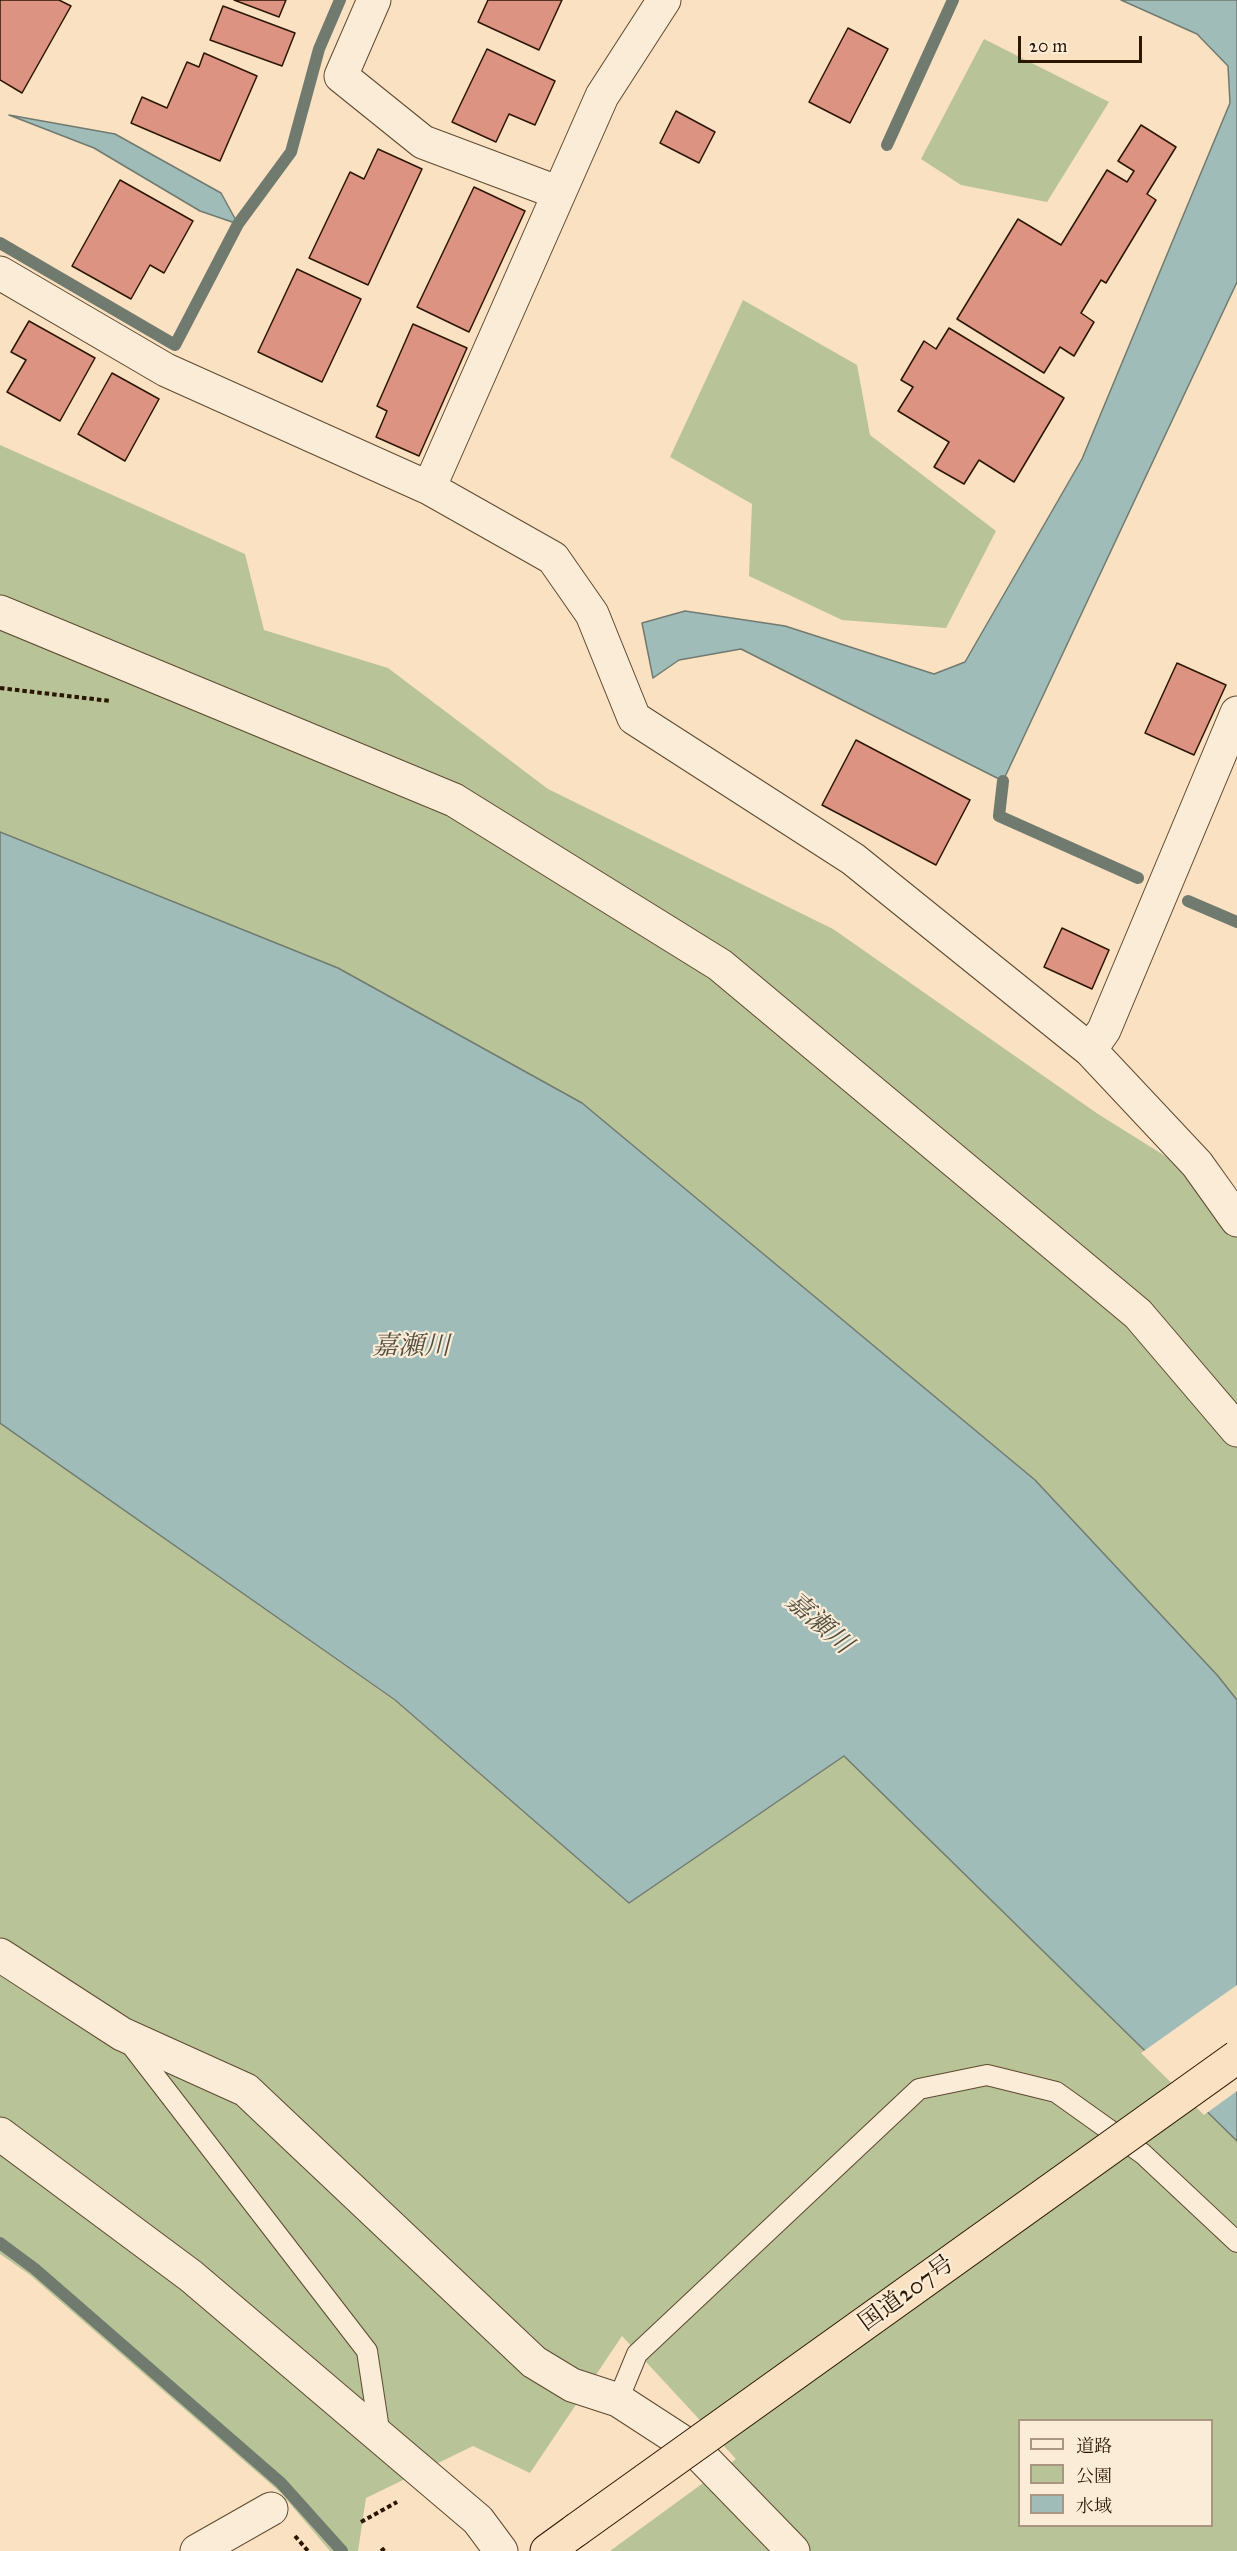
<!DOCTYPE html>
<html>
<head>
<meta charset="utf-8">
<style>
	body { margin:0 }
	#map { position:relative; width:1237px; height:2551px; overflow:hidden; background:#f9e1c1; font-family:"IM FELL Great Primer","Noto Serif JP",serif }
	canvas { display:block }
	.legend { position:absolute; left:1018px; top:2419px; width:195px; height:108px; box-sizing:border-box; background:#fbecd7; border:2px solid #a89681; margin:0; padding:8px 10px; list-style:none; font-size:18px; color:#2b1600 }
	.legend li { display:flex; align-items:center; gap:12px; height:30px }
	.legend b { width:30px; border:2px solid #a89681 }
	.scale { position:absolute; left:1018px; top:36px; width:124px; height:27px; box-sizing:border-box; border:3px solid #2b1600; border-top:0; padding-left:8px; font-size:18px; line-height:21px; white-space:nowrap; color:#2b1600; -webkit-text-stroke:4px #fbecd7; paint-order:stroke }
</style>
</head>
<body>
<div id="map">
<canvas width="1237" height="2551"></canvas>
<ul class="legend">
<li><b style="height:8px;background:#fbecd7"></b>道路</li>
<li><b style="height:16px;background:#b8c497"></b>公園</li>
<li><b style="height:16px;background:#9fbcb9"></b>水域</li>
</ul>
<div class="scale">20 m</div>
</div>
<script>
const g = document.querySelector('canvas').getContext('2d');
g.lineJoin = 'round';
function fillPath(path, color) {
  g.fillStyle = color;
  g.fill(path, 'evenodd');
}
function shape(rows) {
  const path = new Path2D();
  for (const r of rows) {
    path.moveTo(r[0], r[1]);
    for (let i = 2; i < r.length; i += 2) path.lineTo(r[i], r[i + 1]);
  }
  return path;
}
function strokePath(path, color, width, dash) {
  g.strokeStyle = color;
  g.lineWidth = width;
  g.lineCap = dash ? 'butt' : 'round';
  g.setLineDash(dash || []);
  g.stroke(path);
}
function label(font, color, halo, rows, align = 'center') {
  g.font = font + ' "IM FELL Great Primer","Noto Serif JP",serif';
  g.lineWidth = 4.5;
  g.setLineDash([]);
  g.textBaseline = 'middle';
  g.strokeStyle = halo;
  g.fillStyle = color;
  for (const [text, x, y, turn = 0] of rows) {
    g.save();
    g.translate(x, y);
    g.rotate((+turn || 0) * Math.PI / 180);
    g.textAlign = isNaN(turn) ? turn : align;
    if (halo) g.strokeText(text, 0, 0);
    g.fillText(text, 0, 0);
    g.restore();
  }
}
const green = shape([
	[984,39,1109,102,1047,202,961,185,921,159],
	[743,300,857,365,870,435,996,531,946,628,842,620,749,576,752,504,670,457],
	[0,445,245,554,264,630,388,668,548,789,833,929,1098,1114,1237,1201,1237,1700,1218,1676,338,968,0,832],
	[0,1423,395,1701,628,1903,844,1756,1237,2141,1237,2551,610,2551,736,2459,622,2336,530,2473,473,2446,366,2498,358,2551,330,2551,281,2493,30,2275,0,2254],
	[1020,2420,1212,2420,1212,2526,1020,2526]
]);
const water = shape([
	[1121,0,1237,0,1237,282,1003,781,741,649,679,660,653,678,642,623,685,611,785,626,934,674,965,662,1082,459,1230,103,1228,66,1197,34,1121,0],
	[9,115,115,134,221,193,238,224,200,211,94,148,9,115],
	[0,832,338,968,582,1103,1035,1480,1218,1676,1237,1700,1237,2141,844,1756,629,1903,395,1700,0,1423,0,832]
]);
const pier = shape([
	[1237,1985,1237,2091,1204,2115,1141,2053]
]);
const stream = shape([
	[887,145,953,0],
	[0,243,175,345,238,224,291,152,319,49,340,0],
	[1003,781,999,816,1138,878],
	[1188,901,1237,922],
	[0,2243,35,2269,281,2483,342,2551]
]);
const building = shape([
	[0,0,59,0,71,6,22,93,0,80,0,0],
	[234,0,286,0,279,17,234,0],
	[488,0,562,0,539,50,478,22,488,0],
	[223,6,295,33,282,66,210,40,223,6],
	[848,28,888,49,850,123,809,102,848,28],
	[487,49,555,81,535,125,509,114,496,142,452,122,487,49],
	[204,53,257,76,220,161,131,123,142,97,167,108,187,62,199,67,204,53],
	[676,111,715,132,699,163,660,143,676,111],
	[1141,125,1176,147,1147,194,1156,200,1106,283,1101,280,1081,313,1094,322,1074,356,1060,347,1044,373,957,319,1018,219,1061,245,1107,170,1127,182,1134,171,1118,161,1141,125],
	[378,149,422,169,368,285,309,258,350,172,364,179,378,149],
	[120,180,193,221,164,273,150,265,131,299,72,266,120,180],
	[474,187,525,211,469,332,417,307,474,187],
	[297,269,361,299,322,382,258,352,297,269],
	[29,321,95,358,60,421,7,392,26,360,11,352,29,321],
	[413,324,467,348,419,456,376,437,387,411,377,406,413,324],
	[949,328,1064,398,1014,482,979,460,964,484,934,467,949,442,898,411,913,387,901,380,924,341,936,349,949,328],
	[112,373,159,399,125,461,78,434,112,373],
	[1177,663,1226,685,1194,755,1145,733,1177,663],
	[856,740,970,800,936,865,822,805,856,740],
	[1062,928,1109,950,1092,989,1044,967,1062,928]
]);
const path = shape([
	[0,688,110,701],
	[361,2522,397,2502],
	[295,2536,308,2551],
	[381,2551,386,2547]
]);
const service = shape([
	[128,2041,367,2351,380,2436],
	[618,2400,637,2354,919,2089,987,2075,1056,2092,1143,2154,1237,2242]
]);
const minor = shape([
	[374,0,341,76,423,142,559,193],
	[0,273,166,370,429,488,553,558,592,614,634,718,853,859,1090,1050,1197,1164,1237,1220],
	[429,488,602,96,664,0],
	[0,612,454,800,720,965,1138,1314,1237,1430],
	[1090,1050,1104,1030,1237,713],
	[0,1955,122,2034,246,2090,534,2362,572,2385,618,2400,695,2450,793,2551],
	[197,2551,271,2509]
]);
const tertiary = shape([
	[0,2134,191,2276,478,2520,501,2551]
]);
const trunk = shape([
	[547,2551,576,2530]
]);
const trunkBridge = shape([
	[576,2530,1237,2057]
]);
const streetNames = [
	["国道207号",907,2294,-36]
];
const waterNames = [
	["嘉瀬川",411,1348],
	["嘉瀬川",818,1624,41]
];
fillPath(green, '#b8c497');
fillPath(water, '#9fbcb9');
strokePath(water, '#717a6f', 1.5);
fillPath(pier, '#f9e1c1');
strokePath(stream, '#717a6f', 12);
fillPath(building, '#dc9382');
strokePath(building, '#2b1600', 1.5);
strokePath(service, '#5e4930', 22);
strokePath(minor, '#5e4930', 35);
strokePath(tertiary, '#5e4930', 35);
strokePath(trunk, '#2b1600', 35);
strokePath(path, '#2b1600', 4, [4.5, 3]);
strokePath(service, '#fbecd7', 20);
strokePath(minor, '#fbecd7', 33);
strokePath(tertiary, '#fbecd7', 33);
strokePath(trunk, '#f9e1c1', 33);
strokePath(trunkBridge, '#2b1600', 35, []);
strokePath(trunkBridge, '#f9e1c1', 33);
label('24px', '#2b1600', '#fbecd7', streetNames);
label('italic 26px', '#545041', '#fbecd7', waterNames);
</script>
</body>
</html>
